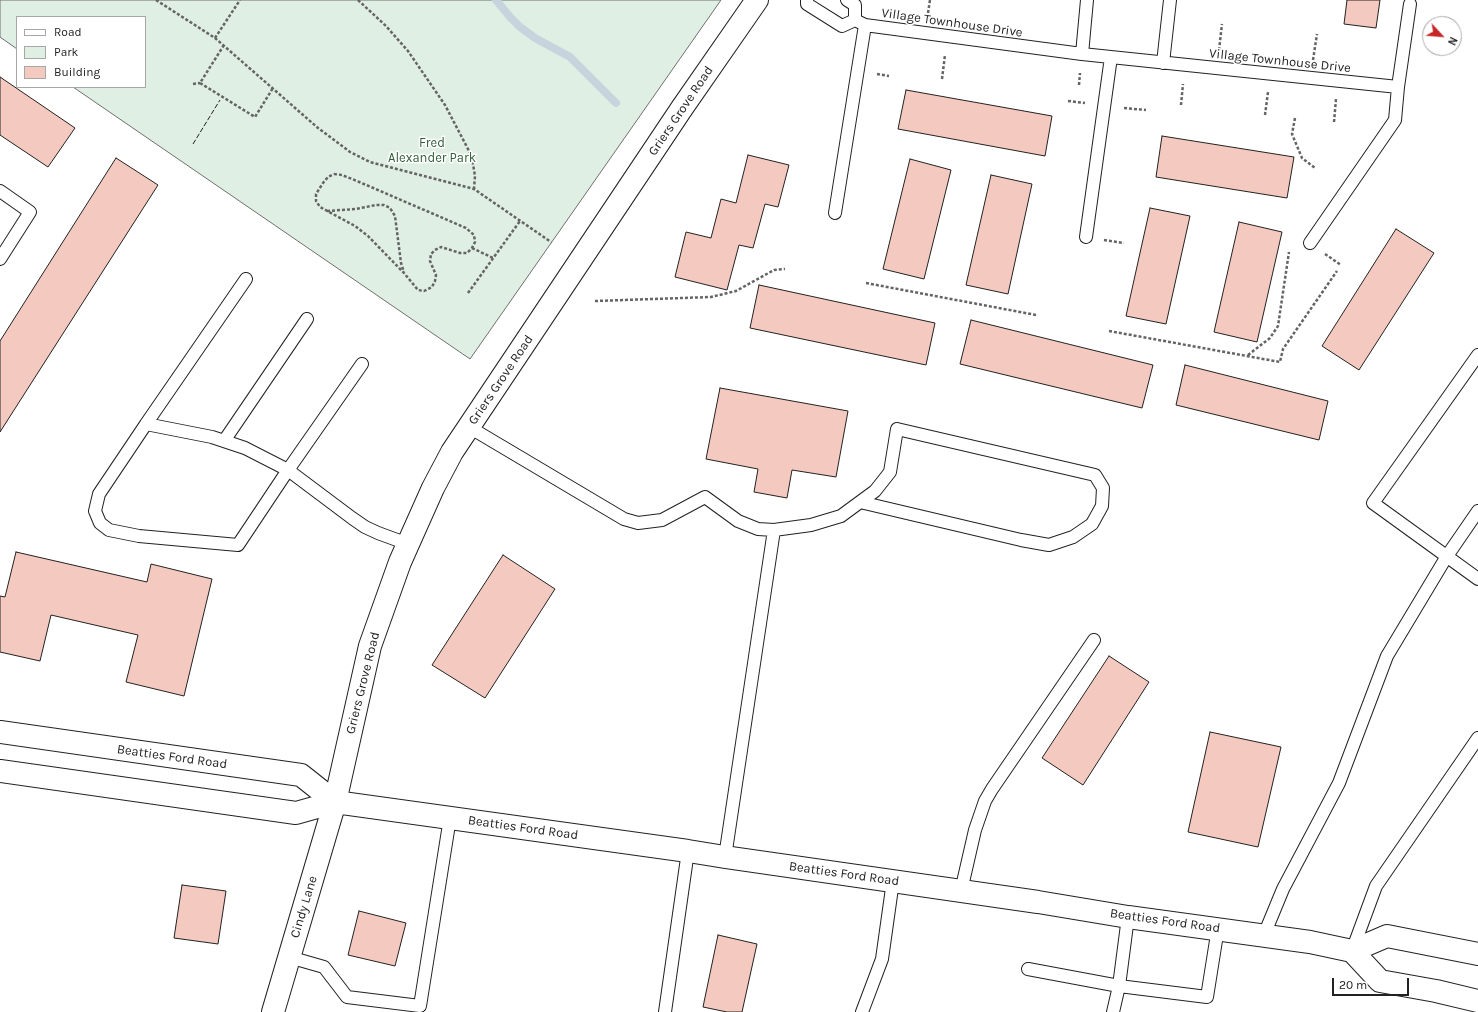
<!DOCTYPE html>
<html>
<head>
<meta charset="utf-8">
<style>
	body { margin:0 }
	#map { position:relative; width:1478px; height:1012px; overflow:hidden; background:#fff; font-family:Karla,sans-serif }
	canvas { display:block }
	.legend { position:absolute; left:16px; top:16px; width:130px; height:72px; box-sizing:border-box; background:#fff; border:1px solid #a7a7a7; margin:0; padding:5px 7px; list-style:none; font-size:12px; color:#222 }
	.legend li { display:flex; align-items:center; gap:8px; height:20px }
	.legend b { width:20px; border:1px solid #a7a7a7 }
	.north { position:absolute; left:1422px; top:16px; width:40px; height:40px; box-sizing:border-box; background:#fff; border:1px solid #a7a7a7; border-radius:50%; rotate:116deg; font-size:11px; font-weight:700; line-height:16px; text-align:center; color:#222 }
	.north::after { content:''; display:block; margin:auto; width:14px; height:18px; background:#c62828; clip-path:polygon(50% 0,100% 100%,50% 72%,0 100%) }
	.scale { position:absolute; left:1332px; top:978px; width:77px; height:18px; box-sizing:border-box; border:2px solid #222; border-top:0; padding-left:5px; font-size:12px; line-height:14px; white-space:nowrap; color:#222; -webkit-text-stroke:3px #fff; paint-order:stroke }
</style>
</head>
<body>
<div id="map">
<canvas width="1478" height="1012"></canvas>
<ul class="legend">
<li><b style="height:5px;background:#fff"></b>Road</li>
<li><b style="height:11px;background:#e0efe3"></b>Park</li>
<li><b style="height:11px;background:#f3c9c0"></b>Building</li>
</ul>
<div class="north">N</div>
<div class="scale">20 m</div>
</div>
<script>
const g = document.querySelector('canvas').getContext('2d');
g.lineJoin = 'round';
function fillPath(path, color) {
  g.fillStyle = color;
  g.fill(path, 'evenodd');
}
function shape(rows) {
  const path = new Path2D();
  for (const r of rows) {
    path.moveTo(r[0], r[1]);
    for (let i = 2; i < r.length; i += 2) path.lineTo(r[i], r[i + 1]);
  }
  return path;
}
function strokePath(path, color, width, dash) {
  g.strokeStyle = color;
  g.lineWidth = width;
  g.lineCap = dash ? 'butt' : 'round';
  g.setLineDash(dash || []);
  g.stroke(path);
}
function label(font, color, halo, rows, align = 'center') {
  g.font = font + ' Karla,sans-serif';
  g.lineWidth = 3;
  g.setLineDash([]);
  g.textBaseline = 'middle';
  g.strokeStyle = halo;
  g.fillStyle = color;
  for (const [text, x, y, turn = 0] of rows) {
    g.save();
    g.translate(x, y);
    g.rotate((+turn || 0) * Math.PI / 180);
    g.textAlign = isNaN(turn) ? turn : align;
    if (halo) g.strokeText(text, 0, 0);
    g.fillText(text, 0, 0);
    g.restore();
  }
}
const green = shape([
	[0,0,721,0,470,359,73,87,145,87,145,17,17,17,17,49,0,37,0,0]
]);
const stream = shape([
	[496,0,510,17,520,27,535,38,570,57,616,103]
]);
const building = shape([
	[1347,0,1380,0,1376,28,1344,24,1347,0],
	[0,77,75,128,48,167,0,135,0,77],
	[906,90,1052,116,1045,156,898,129,906,90],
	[1162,136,1294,157,1287,198,1156,177,1162,136],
	[748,155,789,165,778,207,765,204,753,248,739,245,727,290,675,277,686,232,711,238,721,199,736,203,748,155],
	[116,158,158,185,0,432,0,341,116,158],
	[910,159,951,170,924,279,883,269,910,159],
	[991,175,1032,184,1008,294,966,285,991,175],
	[1150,208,1190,216,1166,324,1126,316,1150,208],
	[1239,222,1282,232,1257,342,1214,332,1239,222],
	[1396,229,1434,253,1359,370,1322,346,1396,229],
	[759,285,935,323,926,365,750,328,759,285],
	[971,320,1153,365,1142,408,960,364,971,320],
	[1185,365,1328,401,1319,440,1176,405,1185,365],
	[720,388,848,411,836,477,792,470,787,498,754,492,758,469,706,459,720,388],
	[16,552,147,582,151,564,212,579,184,696,126,682,138,635,51,615,40,661,0,652,0,596,5,597,16,552],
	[503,555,555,589,485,698,432,665,503,555],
	[1109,656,1149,682,1083,785,1042,758,1109,656],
	[1210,732,1281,747,1258,847,1188,832,1210,732],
	[182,885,226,891,218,944,174,938,182,885],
	[359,911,406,923,395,966,348,955,359,911],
	[718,935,757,944,742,1012,727,1012,703,1007,718,935]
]);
const path = shape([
	[156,0,215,38,318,128,350,152,370,162,474,189,551,242],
	[358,0,386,26,408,51,445,105,468,149,473,164,475,176,474,189],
	[928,13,930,0],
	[215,38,240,0],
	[224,45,200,83,255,117,273,88],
	[1219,50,1222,24],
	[1313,60,1317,34],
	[877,74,889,76],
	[942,79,945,55],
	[193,84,200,83],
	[1079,85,1080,73],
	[1068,101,1085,103],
	[1181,105,1183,84],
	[1124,108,1146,110],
	[1265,115,1268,92],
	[1295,118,1292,134,1302,158,1315,168],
	[1334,122,1336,99],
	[334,174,342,175,357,181,466,228,474,235,475,242,472,248,467,253,460,253,441,247,435,250,431,254,430,261,436,275,435,281,432,287,424,291,418,290,404,273,368,236,355,226,320,207,316,201,316,194,323,183,328,177,334,174],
	[327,211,356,209,376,205,384,205,390,208,395,216,401,263,404,272],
	[1104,240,1124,243],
	[472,248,493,258],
	[1325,254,1341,265],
	[866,283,1036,315],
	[468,293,520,221],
	[595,301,711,297,736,291,774,270,785,269],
	[1109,331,1280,362,1283,349,1337,271],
	[1248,355,1270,338,1278,326,1289,252]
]);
const lane = shape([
	[807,0,807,4,842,26,855,20,865,25,1082,54,1398,87],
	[847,0,855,5,855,20],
	[1082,54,1087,0],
	[1163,63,1170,0],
	[0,191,30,212,0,259],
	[835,213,865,25],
	[1086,237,1111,57],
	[1310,243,1395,120,1398,87,1410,4],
	[1478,355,1373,503,1478,579],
	[362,364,288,470,352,518,365,527,378,533,408,544],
	[146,424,212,437,245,448,288,470,238,545,139,536,109,530,100,523,95,511,99,494,146,424],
	[146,424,246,279],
	[469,427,624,519,638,523,662,520,705,497,738,521,758,529,774,530,811,525,841,516,860,502,875,491,890,472,897,429,1095,475,1103,488,1102,506,1092,524,1073,537,1049,545,1021,540,860,502],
	[224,441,307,319],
	[725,857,774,530],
	[961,891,975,830,985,801,992,789,1094,640],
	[1128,917,1119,986,1207,997,1218,928],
	[1264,935,1283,889,1339,783,1387,656,1447,556,1478,511],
	[1352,951,1376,886,1478,738],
	[289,957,324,967,347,997,420,1006,450,818],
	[1028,969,1119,986,1113,1012],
	[665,1012,688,851],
	[862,1012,882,959,893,881]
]);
const street = shape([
	[335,802,370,646,400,562,433,488,452,452,682,108,757,0]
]);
const secondary = shape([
	[0,732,301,775,335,802],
	[0,771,296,813,335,802,688,851,725,857,1038,902,1128,917,1310,942,1352,951,1380,981,1436,991,1478,1001],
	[1352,951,1387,936,1478,954],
	[273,1012,335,802]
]);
const fence = shape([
	[193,144,220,100]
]);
const streetNames = [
	["Village Townhouse Drive",952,23,8],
	["Village Townhouse Drive",1280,61,6],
	["Griers Grove Road",681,111,-56],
	["Griers Grove Road",501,380,-56],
	["Griers Grove Road",363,683,-76],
	["Beatties Ford Road",172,757,8],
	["Beatties Ford Road",523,828,8],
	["Beatties Ford Road",844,874,8],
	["Cindy Lane",304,907,-73],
	["Beatties Ford Road",1165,921,8]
];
const parkNames = [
	["Fred",432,143],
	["Alexander Park",432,158]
];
fillPath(green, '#e0efe3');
strokePath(green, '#6f6f6f', 1);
strokePath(stream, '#c7d3dd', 8);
fillPath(building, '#f3c9c0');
strokePath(building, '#222', 1);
strokePath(lane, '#222', 14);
strokePath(street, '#222', 24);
strokePath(secondary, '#222', 24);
strokePath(path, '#646464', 2.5, [3, 2]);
strokePath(lane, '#fff', 12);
strokePath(street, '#fff', 22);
strokePath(secondary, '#fff', 22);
strokePath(fence, '#222', 1, [5, 2]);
label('13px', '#222', '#fff', streetNames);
label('13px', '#2f5e38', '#fff', parkNames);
</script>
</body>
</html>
